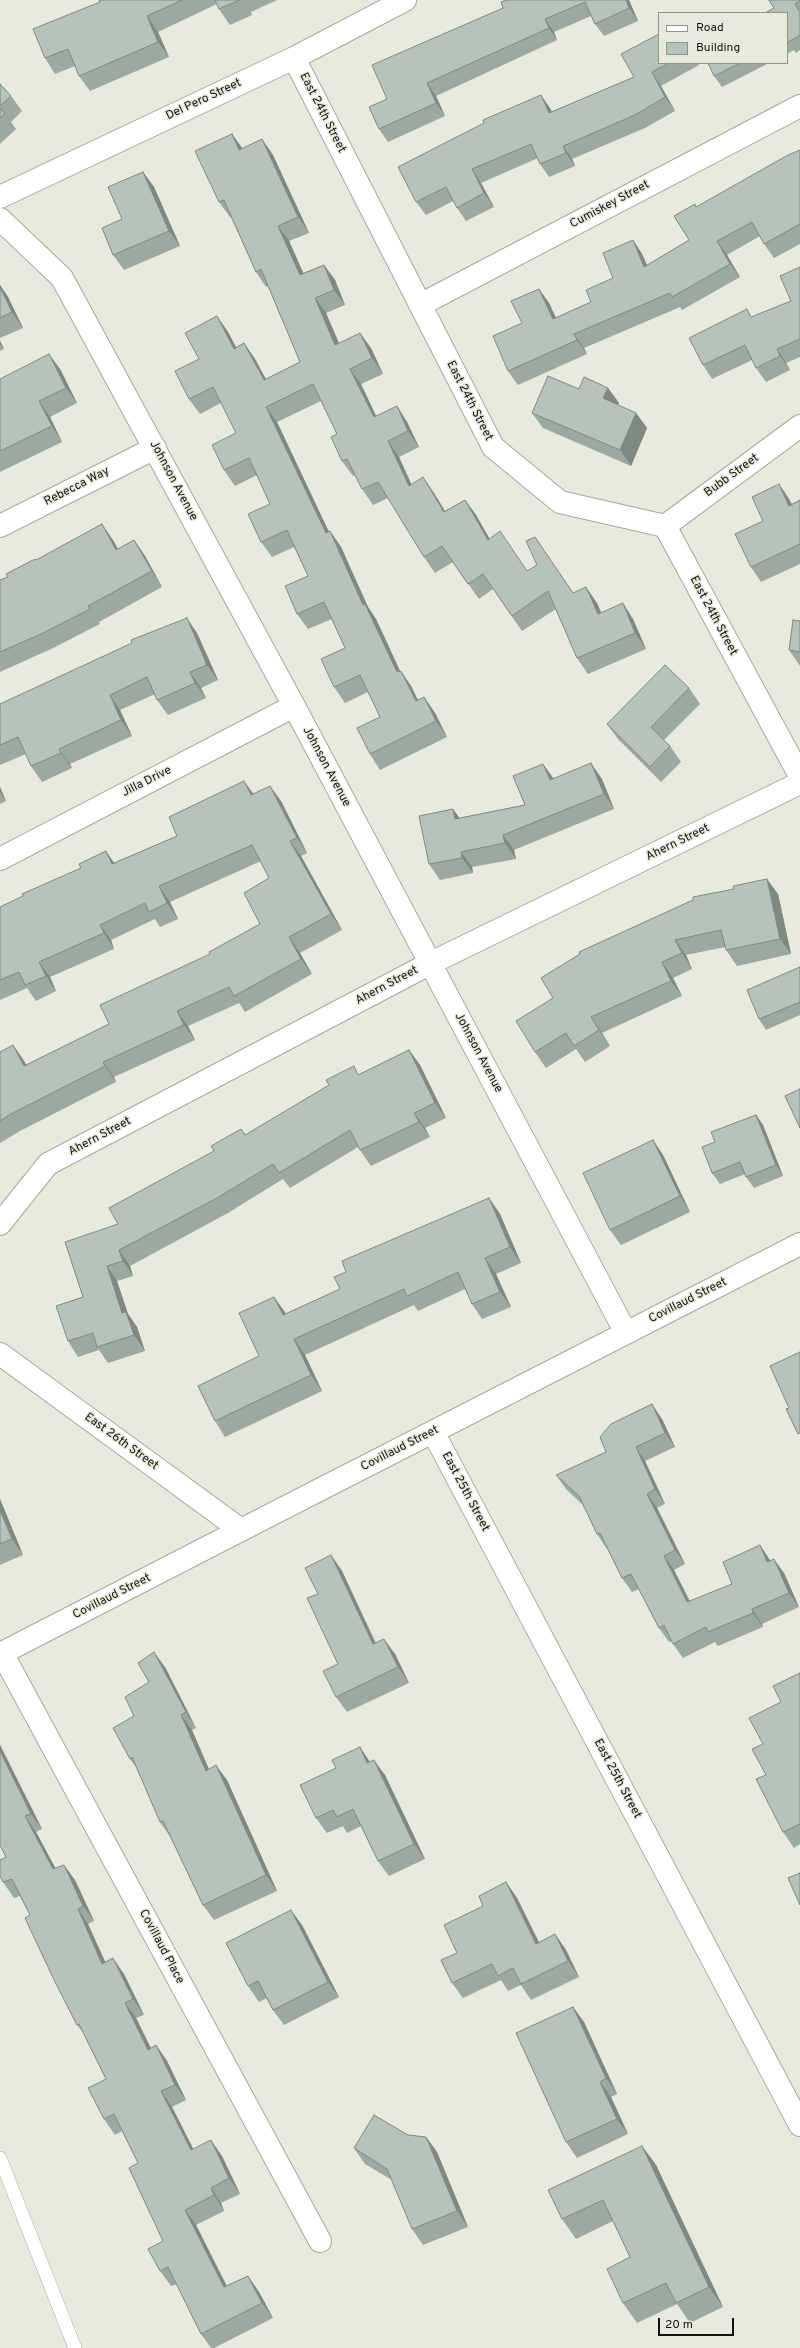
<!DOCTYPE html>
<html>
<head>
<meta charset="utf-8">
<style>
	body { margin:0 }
	#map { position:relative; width:800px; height:2348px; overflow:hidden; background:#e7eadd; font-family:Overpass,sans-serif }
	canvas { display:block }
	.legend { position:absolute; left:658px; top:12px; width:130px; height:52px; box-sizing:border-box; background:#e7eadd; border:1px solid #92948b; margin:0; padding:5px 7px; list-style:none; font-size:12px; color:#12130f }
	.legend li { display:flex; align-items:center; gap:8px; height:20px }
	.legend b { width:20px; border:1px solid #92948b }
	.scale { position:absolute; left:658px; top:2318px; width:76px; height:18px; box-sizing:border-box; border:2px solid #12130f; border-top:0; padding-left:5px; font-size:12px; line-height:14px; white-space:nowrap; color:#12130f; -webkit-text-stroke:3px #e7eadd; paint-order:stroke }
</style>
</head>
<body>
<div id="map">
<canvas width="800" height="2348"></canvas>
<ul class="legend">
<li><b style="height:5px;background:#fff"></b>Road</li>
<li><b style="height:11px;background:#b7c3ba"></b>Building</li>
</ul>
<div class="scale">20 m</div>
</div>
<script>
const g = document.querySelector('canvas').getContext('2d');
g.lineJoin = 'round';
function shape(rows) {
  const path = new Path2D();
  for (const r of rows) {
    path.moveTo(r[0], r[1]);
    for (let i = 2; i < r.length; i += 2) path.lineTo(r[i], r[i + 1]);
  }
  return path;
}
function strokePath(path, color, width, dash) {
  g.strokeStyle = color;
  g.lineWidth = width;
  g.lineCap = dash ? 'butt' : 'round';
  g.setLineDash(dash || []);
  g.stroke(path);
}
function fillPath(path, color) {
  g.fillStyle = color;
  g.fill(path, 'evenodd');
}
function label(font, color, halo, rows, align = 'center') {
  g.font = font + ' Overpass,sans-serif';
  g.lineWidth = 3;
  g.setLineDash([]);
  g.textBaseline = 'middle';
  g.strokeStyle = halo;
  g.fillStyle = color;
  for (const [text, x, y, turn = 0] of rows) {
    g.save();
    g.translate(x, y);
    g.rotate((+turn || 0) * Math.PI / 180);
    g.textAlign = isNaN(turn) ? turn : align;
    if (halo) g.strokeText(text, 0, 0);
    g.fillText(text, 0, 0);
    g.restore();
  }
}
const lane = shape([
	[0,2158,75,2348]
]);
const street = shape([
	[294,58,493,447,560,502,665,526,800,776],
	[0,197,294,58,405,0],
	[0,219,62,278,294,706,626,1333],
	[420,305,800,106],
	[0,526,155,448],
	[665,526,800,426],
	[0,859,294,706],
	[0,1224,48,1164,431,963,800,783],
	[433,1432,800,2125],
	[2,1653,320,2241],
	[0,1654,241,1530]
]);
const secondary = shape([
	[0,1354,241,1530,800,1244]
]);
const wall = shape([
	[99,0,277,0,251,12,252,15,230,25,219,9,217,4,158,32,169,57,90,91,79,76,75,66,55,74,45,58,100,2],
	[629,0,638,21,604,36,595,24,591,16,554,32,557,40,436,96,445,116,388,142,379,129,387,99,503,8,501,2],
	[800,0,800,50,796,53,794,50,787,54,787,13,774,8],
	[659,63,698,63,699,65,661,86,675,111,645,128,572,159,575,166,549,177,540,164,538,158,481,183,494,207,466,221,457,208,453,201,426,215,416,202,550,108,552,112,634,77],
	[708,63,769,63,722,87,714,76],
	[0,84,11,96,22,111,11,122,16,129,0,144],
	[232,134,242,149,262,139,273,155,309,233,289,241,303,273,324,265,335,280,345,305,326,313,339,343,371,348,383,374,361,384,376,416,397,406,407,422,419,447,399,457,411,484,434,493,445,511,465,500,476,515,489,539,527,571,574,593,597,603,601,612,633,619,646,649,588,674,577,658,556,609,522,631,493,589,479,599,453,562,435,573,424,557,388,498,373,505,362,489,356,475,353,476,342,461,337,434,321,401,277,422,329,532,330,531,341,547,368,607,376,619,400,671,411,686,418,700,424,697,435,713,447,737,380,770,370,754,380,717,368,692,345,703,334,687,345,648,332,619,308,629,297,614,308,576,294,547,272,557,261,542,270,504,257,475,235,486,224,470,236,433,221,403,200,414,189,399,199,359,217,316,228,332,236,347,244,343,255,359,266,379,300,362,268,286,266,287,256,272,231,217,230,217,219,202],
	[800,150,800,244,774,258,764,244,760,236,727,255,740,277,682,310,680,307,584,348,587,354,518,385,508,371,522,323,539,289,549,303,556,318,591,302,613,278,633,240,642,254,647,265,689,240,696,207],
	[143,172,154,187,180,246,124,270,113,255,122,219],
	[800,267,800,357,786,363,790,370,766,382,756,368,752,360,712,379,703,365,752,317,791,301],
	[0,285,8,297,23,328,0,338],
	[0,341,4,349,0,351],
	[60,369,77,403,50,417,62,442,0,472,0,379],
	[608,388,619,403,618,405,636,413,647,428,631,466,543,428,532,413,579,389],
	[779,484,789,499,792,504,800,500,800,564,761,582,751,567,763,521],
	[113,540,118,549,134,540,145,556,162,587,99,622,100,624,51,649,0,672,0,580,8,577,36,560],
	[197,633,218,680,201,688,206,698,168,715,157,700,155,694,120,710,132,736,70,764,72,768,42,782,31,766,26,754,0,765,0,704],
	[789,650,800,652,800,666],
	[689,688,700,704,664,740,670,746,681,762,661,782,618,739,607,724],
	[553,778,602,779,614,809,514,850,516,859,472,867,473,873,440,880,429,864,460,818,525,805],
	[0,787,6,801,0,804],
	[253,794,281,801,307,853,301,856,342,930,300,953,312,974,245,1012,239,1003,188,1026,195,1040,114,1077,116,1082,20,1131,0,1143,0,1052,13,1045,24,1061,26,1065,109,1024,210,954,260,924,269,878,261,861,170,902,178,919,160,927,155,919,111,940,114,949,50,977,56,991,36,1001,27,988,0,1000,0,907,114,863,177,836],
	[778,894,791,954,737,966,726,950,725,947,686,955,692,969,673,978,682,996,602,1033,610,1046,585,1062,576,1049,546,1068,535,1052,553,998,693,900],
	[800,967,800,1015,766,1030,759,1019],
	[409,1050,420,1065,446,1118,425,1128,430,1137,371,1166,360,1150,358,1147,290,1188,283,1179,228,1213,130,1266,133,1276,117,1281,128,1314,137,1327,145,1351,108,1363,99,1350,78,1357,68,1341,83,1297,118,1224,214,1151,241,1129,246,1135,360,1074],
	[756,1115,763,1125,783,1176,754,1188,746,1177,745,1174,720,1184,712,1173,715,1142],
	[653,1140,663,1155,690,1212,621,1245,610,1230],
	[489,1198,500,1214,521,1263,496,1274,511,1307,482,1319,472,1304,465,1289,418,1311,414,1305,305,1355,322,1391,225,1437,215,1421,259,1356,285,1312,285,1314,340,1289,346,1272],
	[662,1419,675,1447,645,1461,665,1504,657,1508,685,1564,674,1570,690,1601,732,1584,770,1560,784,1573,799,1607,762,1624,763,1627,718,1646,715,1642,683,1658,671,1641,669,1642,659,1628,639,1589,632,1592,622,1578,607,1548,607,1549,597,1534,583,1505,566,1489,556,1475,606,1452],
	[0,1499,23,1555,0,1565],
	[331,1555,342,1571,376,1643,395,1654,409,1683,347,1712,336,1697,338,1664,318,1594],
	[165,1667,196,1728,192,1730,209,1769,227,1780,277,1891,214,1920,203,1905,171,1838,160,1822,137,1768,130,1759,134,1716,149,1682],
	[800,1673,800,1844,794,1848,783,1832,766,1775,763,1744,781,1702],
	[0,1745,42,1829,36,1832,55,1868,75,1880,94,1921,88,1924,106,1963,124,1974,144,2015,136,2018,151,2048,156,2045,167,2061,186,2100,172,2107,193,2149,222,2156,240,2194,221,2203,224,2211,196,2225,227,2286,248,2276,259,2292,273,2318,214,2348,211,2348,201,2334,177,2284,171,2286,160,2271,163,2241,138,2163,122,2131,115,2135,104,2119,106,2079,84,2034,77,2025,30,1915,20,1896,14,1898,3,1882,6,1857,0,1845],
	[370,1762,385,1775,425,1859,389,1876,378,1861,361,1826,347,1833,343,1826,327,1833,316,1818],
	[506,1882,517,1898,539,1942,555,1934,566,1950,579,1977,531,2000,521,1985,508,1991,501,1980,463,1998,452,1983,457,1953,483,1906],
	[302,1925,339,1997,284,2025,273,2010,267,1998,259,2002,248,1986],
	[573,2007,584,2022,617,2094,611,2097,628,2134,577,2158,566,2142],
	[408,2135,426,2137,437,2152,468,2227,423,2245,412,2229,392,2180,365,2164,354,2148],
	[642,2146,656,2165,723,2307,690,2323,677,2304,637,2323,623,2303,630,2257,613,2221,576,2239,562,2219]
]);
const shadedWall = shape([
	[626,0,629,0,638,21,629,8],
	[147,16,158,32,169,57,158,42],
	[545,19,554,32,557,40,549,28],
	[652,72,661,86,675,111,665,97],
	[427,83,436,96,445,116,436,103],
	[541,95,550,108,558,127,549,113],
	[232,134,243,149,239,150],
	[262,139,273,155,309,233,298,217],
	[563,146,572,159,575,166,566,153],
	[472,169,481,183,494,207,484,193],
	[143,172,154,187,180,246,169,231],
	[278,226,289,241,311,290,300,275],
	[633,240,642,254,654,281,644,267],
	[717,241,727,255,740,277,730,264],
	[324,265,335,280,345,305,334,290],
	[0,285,8,297,23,328,12,312,0,287],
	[539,289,549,303,563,333,553,319],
	[315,298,326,313,346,360,335,345],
	[217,316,228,332,245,364,234,349],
	[360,333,371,348,383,374,372,358],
	[574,334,584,348,587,354,577,340],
	[0,341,4,349,0,344],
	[244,343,255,359,274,395,264,380],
	[777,349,786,363,790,370,780,356],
	[49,354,60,369,77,403,66,388],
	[350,369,361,384,384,433,374,417],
	[608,388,619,403,614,414,603,398],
	[39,401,50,417,62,442,52,426],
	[397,406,407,422,419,447,408,431],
	[266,407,277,422,337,549,326,533],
	[636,413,647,428,631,466,620,450],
	[388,441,399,457,419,501,409,486],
	[423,477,434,493,455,528,444,512],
	[779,484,789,499,799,520,789,506],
	[465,500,476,515,499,555,488,540],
	[102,524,113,540,127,566,116,550],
	[330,531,341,547,368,607,376,619,408,688,397,672,363,605],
	[134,540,145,556,162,587,152,571],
	[586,587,597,603,608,630,598,614],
	[623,603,633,619,646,649,635,633],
	[187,618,197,633,218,680,207,665],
	[401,671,411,686,426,717,416,701],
	[190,672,201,688,206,698,195,683],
	[110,695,120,710,132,736,121,720],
	[424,697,435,713,447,737,436,721],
	[59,749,70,764,72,768,61,753],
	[591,763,602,779,614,809,604,794],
	[543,764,554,779,550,780],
	[244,781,255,796,251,795],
	[270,786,281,801,307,853,297,838],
	[0,787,6,801,0,792],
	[453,809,464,824,455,819],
	[503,835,514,850,516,859,505,843],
	[290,841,301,856,342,930,331,914],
	[106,851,117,867,112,864],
	[461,852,472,867,473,873,462,858],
	[767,879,778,894,791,954,780,939],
	[159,886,170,902,178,919,167,903],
	[100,925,111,940,114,949,104,933],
	[289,937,300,953,312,974,301,959],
	[675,940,686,955,692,969,682,953],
	[39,962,50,977,56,991,46,976],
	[662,962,673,978,682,996,671,981],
	[177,1011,188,1026,195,1040,184,1025],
	[591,1017,602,1033,610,1046,599,1030],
	[13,1045,24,1061,35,1082,24,1066],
	[409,1050,420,1065,446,1118,435,1103],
	[103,1062,114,1077,116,1082,105,1066],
	[414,1113,425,1128,430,1137,419,1122],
	[756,1115,763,1125,783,1176,776,1165],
	[653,1140,663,1155,690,1212,680,1196],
	[489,1198,500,1214,521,1263,510,1247],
	[119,1250,130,1266,133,1276,123,1261],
	[485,1258,496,1274,511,1307,500,1292],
	[107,1266,117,1281,128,1314,137,1327,145,1351,134,1335,122,1313],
	[274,1297,285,1312,293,1331,283,1315],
	[294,1339,305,1355,322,1391,311,1375],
	[652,1404,662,1419,675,1447,665,1433],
	[636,1447,645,1461,665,1504,655,1489],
	[647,1494,657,1508,685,1564,675,1550],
	[0,1499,23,1555,12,1539,0,1510],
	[760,1545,770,1560,777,1576,767,1562],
	[331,1555,342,1571,383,1660,373,1644],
	[664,1556,674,1570,697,1617,687,1602],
	[774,1559,784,1573,799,1607,789,1593],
	[752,1609,762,1624,763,1627,753,1613],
	[384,1639,395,1654,409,1683,398,1667],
	[154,1652,165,1667,196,1728,186,1712],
	[181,1715,192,1730,216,1786,206,1771],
	[0,1745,42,1829,31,1814,0,1751],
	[360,1747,370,1762,367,1763],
	[374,1760,385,1775,425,1859,414,1844],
	[216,1765,227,1780,277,1891,266,1875],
	[25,1816,36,1832,64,1884,53,1869],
	[64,1865,75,1880,94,1921,83,1906],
	[506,1882,517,1898,547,1959,536,1944],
	[78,1909,88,1924,113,1980,102,1964],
	[291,1910,302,1925,339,1997,328,1982],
	[555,1934,566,1950,579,1977,568,1961],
	[113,1958,124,1974,144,2015,133,1999],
	[125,2003,136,2018,159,2065,148,2050],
	[573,2007,584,2022,617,2094,606,2078],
	[156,2045,167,2061,186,2100,175,2085],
	[600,2082,611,2097,628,2134,617,2119],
	[161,2091,172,2107,202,2166,191,2150],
	[426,2137,437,2152,468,2227,457,2211],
	[211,2140,222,2156,240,2194,229,2178],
	[642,2146,656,2165,723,2307,709,2287],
	[211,2188,221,2203,224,2211,214,2195],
	[185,2210,196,2225,235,2303,224,2287],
	[248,2276,259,2292,273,2318,262,2303]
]);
const building = shape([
	[99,0,182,0,147,16,158,42,79,76,68,49,45,58,33,29,100,2,99,0],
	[215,0,240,0,219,9,215,0],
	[506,0,626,0,629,8,595,24,585,2,545,19,549,28,427,83,436,103,379,129,369,107,387,99,372,65,503,8,501,2,506,0],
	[769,0,800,0,800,1,795,4,800,12,800,35,788,42,787,40,787,13,765,13,774,8,769,0],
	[659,34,659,63,669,63,652,72,665,97,635,115,563,146,566,153,540,164,531,144,472,169,484,193,457,208,446,187,416,202,398,167,484,123,483,120,541,95,549,113,634,77,621,54,659,34],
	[708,63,740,63,714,76,708,63],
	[0,84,11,96,0,106,0,84],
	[0,109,5,113,0,118,0,109],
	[232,134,239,150,262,139,298,217,278,226,300,275,324,265,334,290,315,298,335,345,360,333,372,358,350,369,374,417,397,406,408,431,388,441,409,486,423,477,444,512,465,500,488,540,500,531,527,571,537,565,526,541,535,537,573,593,586,587,598,614,623,603,635,633,577,658,548,591,512,616,483,574,468,584,442,546,424,557,378,482,362,489,347,459,342,461,331,437,337,434,313,384,266,407,326,533,330,531,363,605,365,604,397,672,401,671,416,701,424,697,436,721,370,754,357,728,380,717,360,675,334,687,321,659,345,648,324,602,297,614,285,586,308,576,287,530,261,542,248,514,270,504,249,458,224,470,212,445,236,433,213,387,189,399,175,371,199,359,185,333,217,316,234,349,244,343,264,380,300,362,261,269,256,272,224,200,219,202,195,151,232,134],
	[800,150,800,224,764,244,752,222,717,241,730,264,672,297,670,293,574,334,577,340,508,371,493,336,522,323,511,301,539,289,553,319,591,302,586,290,613,278,603,253,633,240,644,267,689,240,674,216,695,204,696,207,788,155,800,150],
	[143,172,169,231,113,255,102,228,122,219,108,187,143,172],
	[800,267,800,339,777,349,780,356,756,368,745,345,703,365,689,338,747,309,751,317,791,301,780,276,800,267],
	[0,287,12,312,0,318,0,287],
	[49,354,66,388,39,401,52,426,0,451,0,379,49,354],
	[548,376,579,389,584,377,608,388,603,398,636,413,620,450,532,413,548,376],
	[779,484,789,506,800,500,800,544,751,567,735,534,763,521,752,497,779,484],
	[102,524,116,550,134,540,152,571,88,606,90,609,41,634,0,652,0,580,8,577,6,574,35,559,36,560,102,524],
	[187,618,207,665,190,672,195,683,157,700,147,677,110,695,121,720,59,749,61,753,31,766,18,737,0,745,0,704,132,643,131,640,187,618],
	[793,620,800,621,800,652,789,650,793,620],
	[665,665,689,688,651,727,670,746,650,767,607,724,665,665],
	[591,763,604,794,503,835,505,843,461,852,462,858,429,864,419,816,453,809,455,819,525,805,513,776,543,764,550,780,591,763],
	[244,781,251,795,270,786,297,838,290,841,331,914,289,937,301,959,234,996,229,987,177,1011,184,1025,103,1062,105,1066,9,1115,0,1121,0,1052,13,1045,24,1066,109,1024,100,1005,210,954,209,952,260,924,244,893,269,878,252,845,159,886,167,903,149,912,145,903,100,925,104,933,39,962,46,976,25,985,19,972,0,980,0,907,23,896,22,894,81,868,79,864,106,851,112,864,177,836,169,817,244,781],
	[767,879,780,939,726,950,721,930,675,940,682,953,662,962,671,981,591,1017,599,1030,574,1046,566,1033,535,1052,516,1021,553,998,541,978,580,954,579,952,693,900,693,897,734,889,733,886,767,879],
	[800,967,800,1002,759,1019,747,990,800,967],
	[409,1050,435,1103,414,1113,419,1122,360,1150,350,1130,279,1173,273,1164,217,1198,119,1250,123,1261,107,1266,122,1313,126,1312,134,1335,97,1347,93,1333,68,1341,56,1306,83,1297,65,1242,118,1224,109,1208,214,1151,211,1146,241,1129,245,1135,329,1085,326,1080,354,1066,358,1075,409,1050],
	[800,1089,800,1128,785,1096,800,1089],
	[756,1115,776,1165,746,1177,740,1162,712,1173,702,1147,715,1142,711,1132,756,1115],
	[653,1140,680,1196,610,1230,583,1173,653,1140],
	[489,1198,510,1247,485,1258,500,1292,472,1304,458,1272,407,1296,404,1289,294,1339,311,1375,215,1421,198,1386,259,1356,239,1313,274,1297,283,1315,340,1289,334,1277,346,1272,342,1261,489,1198],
	[800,1352,800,1433,798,1434,786,1409,789,1408,770,1366,800,1352],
	[652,1404,665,1433,636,1447,655,1489,647,1494,675,1550,664,1556,687,1602,732,1584,723,1562,760,1545,767,1562,774,1559,789,1593,752,1609,753,1613,708,1632,706,1627,673,1644,664,1625,659,1628,631,1574,622,1578,600,1533,597,1534,579,1496,556,1475,606,1452,600,1437,611,1424,652,1404],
	[0,1510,12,1539,0,1544,0,1510],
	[331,1555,373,1644,384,1639,398,1667,336,1697,323,1671,338,1664,307,1598,318,1594,305,1568,331,1555],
	[154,1652,186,1712,181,1715,206,1771,216,1765,266,1875,203,1905,163,1821,160,1822,132,1757,130,1759,113,1728,134,1716,125,1697,149,1682,138,1663,154,1652],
	[800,1673,800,1824,783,1832,756,1779,766,1775,752,1749,763,1744,749,1718,781,1702,773,1686,800,1673],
	[360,1747,367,1763,374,1760,414,1844,378,1861,353,1809,337,1817,333,1810,316,1818,300,1785,336,1768,332,1760,360,1747],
	[0,1751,31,1814,25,1816,53,1869,64,1865,83,1906,78,1909,102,1964,113,1958,133,1999,125,2003,148,2050,156,2045,175,2085,161,2091,191,2150,211,2140,229,2178,211,2188,214,2195,185,2210,224,2287,248,2276,262,2303,201,2334,168,2267,160,2271,148,2249,163,2241,129,2168,138,2163,114,2114,104,2119,88,2088,106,2079,79,2024,77,2025,55,1982,25,1918,30,1915,12,1879,3,1882,0,1876,0,1860,6,1857,0,1845,0,1751],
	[800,1873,800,1905,788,1878,800,1873],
	[506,1882,536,1944,555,1934,568,1961,521,1984,513,1968,498,1976,492,1964,452,1983,441,1960,457,1953,444,1925,483,1906,479,1896,506,1882],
	[291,1910,328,1982,273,2010,258,1981,248,1986,226,1943,291,1910],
	[573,2007,606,2078,600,2082,617,2119,566,2142,516,2033,573,2007],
	[374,2115,408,2135,426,2137,457,2211,412,2229,387,2169,354,2148,374,2115],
	[642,2146,709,2287,676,2303,666,2283,623,2303,607,2269,630,2257,603,2200,562,2219,548,2190,642,2146]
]);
const streetNames = [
	["Del Pero Street",204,100,-25],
	["East 24th Street",322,113,63],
	["Cumiskey Street",610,205,-28],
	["East 24th Street",469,401,63],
	["Bubb Street",732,476,-36],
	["Johnson Avenue",173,481,62],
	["Rebecca Way",77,487,-27],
	["East 24th Street",713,616,62],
	["Johnson Avenue",326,767,62],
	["Jilla Drive",147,782,-27],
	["Ahern Street",678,843,-26],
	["Ahern Street",387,986,-28],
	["Johnson Avenue",478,1053,62],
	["Ahern Street",100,1137,-28],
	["Covillaud Street",688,1301,-27],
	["East 26th Street",121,1442,36],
	["Covillaud Street",400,1449,-27],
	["East 25th Street",465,1492,62],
	["Covillaud Street",112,1597,-27],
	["East 25th Street",617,1779,62],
	["Covillaud Place",161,1947,62]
];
strokePath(lane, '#a5a99c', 14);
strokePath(street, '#a5a99c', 24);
strokePath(secondary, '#a5a99c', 24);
strokePath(lane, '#fff', 13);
strokePath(street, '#fff', 22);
strokePath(secondary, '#fff', 22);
fillPath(wall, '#9da8a0');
fillPath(shadedWall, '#808882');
fillPath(building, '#b7c3ba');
strokePath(building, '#808882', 1);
label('12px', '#12130f', '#e7eadd', streetNames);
</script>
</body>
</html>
